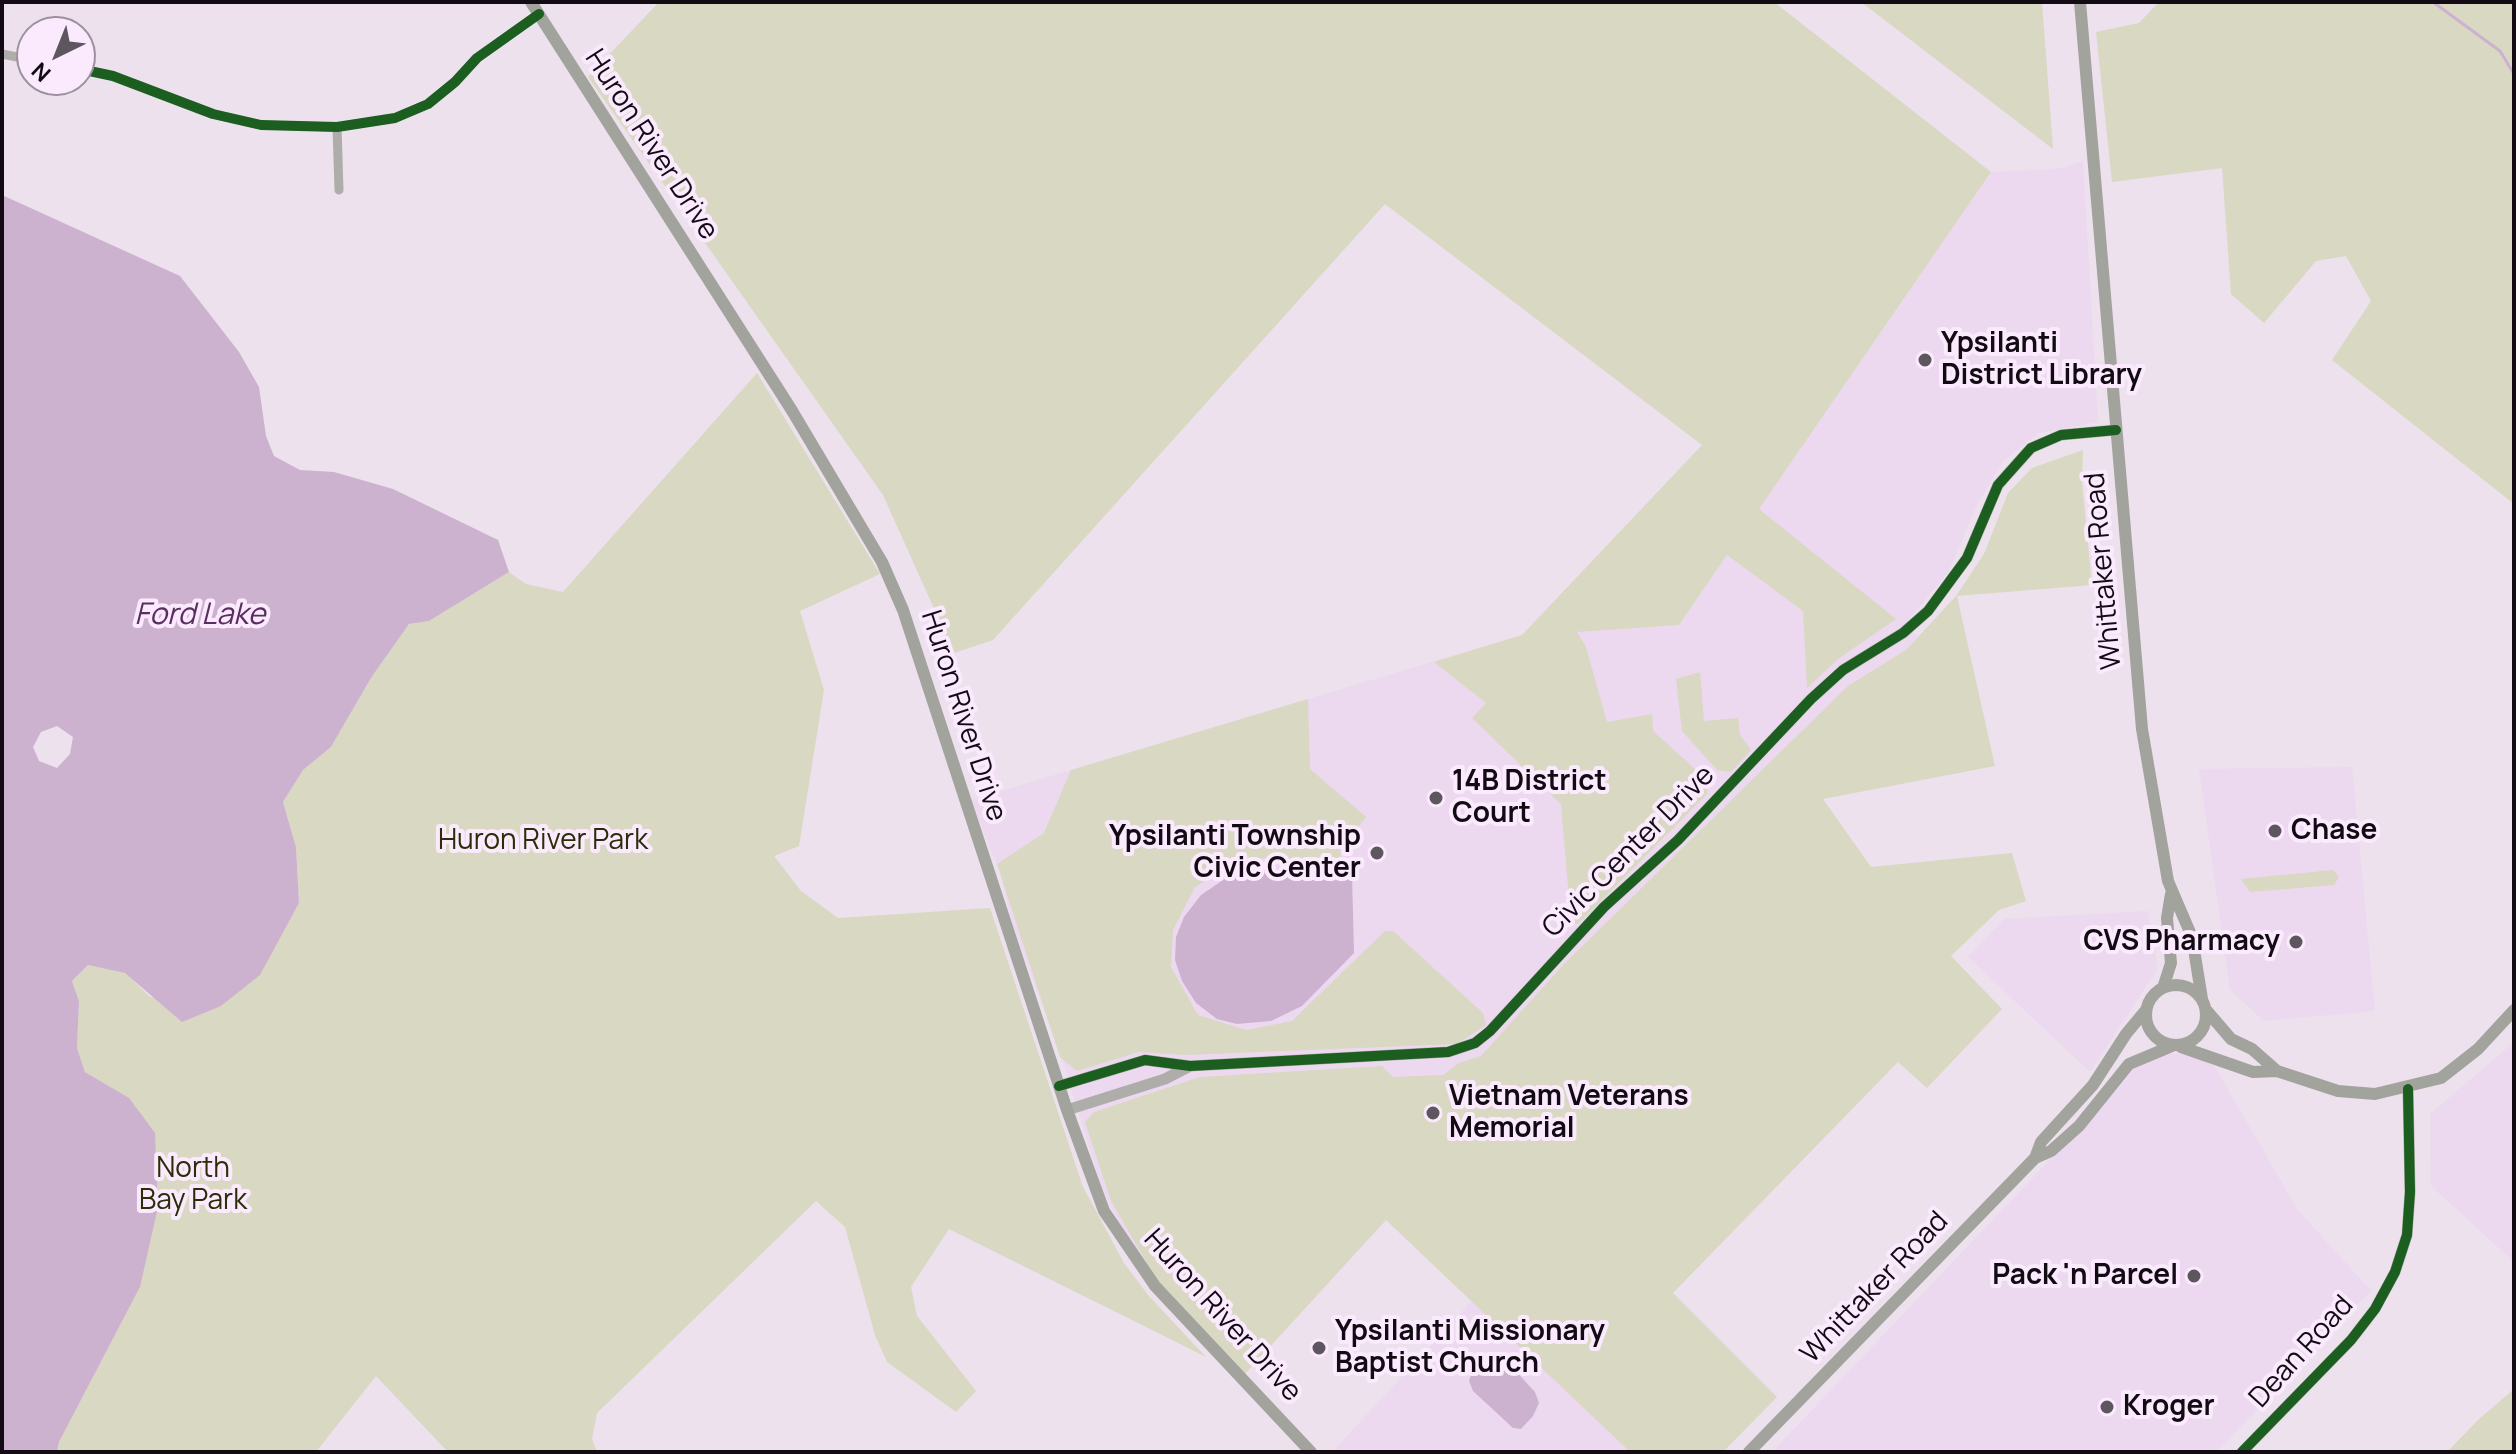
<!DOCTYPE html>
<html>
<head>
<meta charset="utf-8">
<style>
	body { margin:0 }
	#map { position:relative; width:2516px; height:1454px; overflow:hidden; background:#ece1ed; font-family:Manrope,sans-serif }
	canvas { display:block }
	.frame { position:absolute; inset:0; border:4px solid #120b13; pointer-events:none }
	.north { position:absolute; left:16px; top:16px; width:80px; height:80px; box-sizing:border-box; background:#fbeafd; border:2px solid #9e919f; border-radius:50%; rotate:223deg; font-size:22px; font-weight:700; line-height:32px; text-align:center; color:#120b13 }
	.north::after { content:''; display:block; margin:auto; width:28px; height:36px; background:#5e565f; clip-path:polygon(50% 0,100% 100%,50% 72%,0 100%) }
</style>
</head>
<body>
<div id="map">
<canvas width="2516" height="1454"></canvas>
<div class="frame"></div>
<div class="north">N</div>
</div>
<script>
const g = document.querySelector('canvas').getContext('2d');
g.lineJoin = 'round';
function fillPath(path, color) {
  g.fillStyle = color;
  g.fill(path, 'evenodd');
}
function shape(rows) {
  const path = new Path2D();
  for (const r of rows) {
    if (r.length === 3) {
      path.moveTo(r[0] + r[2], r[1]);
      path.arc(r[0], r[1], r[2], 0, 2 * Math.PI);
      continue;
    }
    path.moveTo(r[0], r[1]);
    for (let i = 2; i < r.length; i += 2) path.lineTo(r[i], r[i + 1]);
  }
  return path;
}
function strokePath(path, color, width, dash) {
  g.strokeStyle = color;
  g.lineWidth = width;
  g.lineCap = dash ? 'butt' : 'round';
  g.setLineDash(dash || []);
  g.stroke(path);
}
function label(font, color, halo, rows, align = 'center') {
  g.font = font + ' Manrope,sans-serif';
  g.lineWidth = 8;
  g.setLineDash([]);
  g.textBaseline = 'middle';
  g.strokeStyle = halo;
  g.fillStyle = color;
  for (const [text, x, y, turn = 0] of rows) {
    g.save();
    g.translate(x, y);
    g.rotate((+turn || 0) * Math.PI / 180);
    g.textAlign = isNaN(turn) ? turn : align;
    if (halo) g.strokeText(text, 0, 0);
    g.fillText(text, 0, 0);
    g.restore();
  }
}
const built = shape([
	[2083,161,2098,422,2039,433,2003,461,1977,505,1948,573,1904,625,1918,637,1244,1375,1164,1290,1118,1222,1103,1191,1063,1063,1012,922,1000,872,971,800,1522,635,1679,625,1991,172,2058,169],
	[2352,767,2375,1011,2264,1021,2230,990,2199,769],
	[2148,911,2158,968,2090,1072,1968,957,2004,919],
	[2514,1042,2514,1262,2431,1186,2430,1114],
	[2165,1053,2200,1056,2215,1067,2297,1209,2371,1291,2216,1452,1772,1452,2122,1084,2137,1064],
	[1472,1301,1492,1319,1630,1452,1332,1452]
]);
const green = shape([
	[659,2,1774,2,1991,172,1759,509,1896,619,1838,659,1807,688,1803,611,1727,555,1679,625,1577,632,1586,647,1607,722,1652,714,1653,731,1707,780,1707,794,1578,924,1571,923,1561,804,1472,718,1486,703,1434,662,1522,635,1702,445,1385,204,993,640,954,653,883,495,588,77],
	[1861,2,2042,2,2053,149],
	[2159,2,2510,2,2514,8,2514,504,2332,360,2371,301,2346,256,2316,261,2264,323,2231,294,2222,168,2112,182,2096,32,2139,23],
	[757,373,880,574,800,611,824,690,799,846,774,856,801,891,838,918,990,908,1083,1187,1124,1263,1148,1295,1206,1357,949,1229,911,1287,917,1316,976,1391,956,1412,887,1362,875,1335,845,1227,816,1201,597,1413,592,1439,597,1452,448,1452,376,1376,316,1452,57,1452,59,1442,140,1287,128,1098,85,1072,77,1048,79,1001,72,981,88,965,126,973,150,997,221,1006,259,975,299,903,296,847,283,802,303,770,331,747,371,678,409,624,429,621,509,572,526,584,563,592],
	[2083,450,2082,481,2092,585,1957,596,1995,766,1823,799,1871,867,2012,853,2026,901,1999,910,1951,956,2002,1009,1927,1088,1898,1062,1673,1293,1777,1397,1723,1452,1630,1452,1386,1220,1244,1375,1158,1282,1111,1201,1085,1122,1094,1112,1200,1077,1382,1066,1393,1077,1443,1075,1459,1063,1481,1056,1564,964,1848,686,1906,650,1956,596,1984,554,2008,493,2032,468],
	[1700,672,1704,721,1738,718,1740,735,1751,750,1731,772,1717,770,1682,731,1676,679],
	[1308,699,1310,769,1366,817,1340,851,1342,864,1245,857,1195,887,1173,930,1171,967,1198,1015,1246,1030,1292,1021,1385,931,1393,931,1483,1013,1486,1025,1457,1044,1185,1055,1139,1052,1077,1071,1060,1057,997,864,1044,833,1071,770],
	[2333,870,2339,877,2334,885,2250,892,2241,879],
	[2514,1389,2514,1452,2447,1452,2479,1419]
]);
const water = shape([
	[2,195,180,276,239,352,259,387,266,436,274,456,300,470,334,472,393,489,498,540,509,572,429,621,409,624,371,678,331,747,303,770,283,802,296,847,299,903,260,975,221,1006,182,1022,125,973,88,965,72,981,79,1001,77,1048,85,1072,129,1098,155,1133,158,1207,140,1287,59,1442,57,1452,2,1452],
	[57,726,73,737,70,754,57,768,39,761,33,747,41,732],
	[1272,869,1352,874,1354,953,1302,1006,1271,1021,1237,1024,1217,1019,1196,1003,1182,981,1175,960,1176,937,1184,917,1201,895,1226,878,1244,871],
	[1492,1352,1502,1356,1535,1392,1539,1403,1533,1416,1521,1429,1513,1428,1473,1391,1469,1381,1472,1371,1483,1355]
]);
const stream = shape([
	[2433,2,2500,51,2514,74]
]);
const minor = shape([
	[2,54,32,60],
	[80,69,113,76,213,114,261,125,337,127,395,118,428,104,455,82,477,58,539,14],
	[337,127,339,190]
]);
const tertiary = shape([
	[1059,1086,1145,1060,1190,1066,1448,1052,1475,1043,1490,1031,1604,907,1678,840,1811,699,1843,670,1903,633,1928,611,1967,558,1998,485,2031,448,2061,435,2116,430],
	[1067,1110,1165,1079,1190,1066],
	[2242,1452,2351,1340,2375,1309,2395,1272,2407,1235,2410,1192,2408,1089]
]);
const secondary = shape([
	[531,2,791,409,882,562,903,610,1067,1110,1104,1211,1155,1286,1311,1452],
	[2080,2,2142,729,2168,881,2192,937,2202,999],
	[2176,1015,30],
	[2163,988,2171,963,2167,918,2171,894],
	[2207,1011,2231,1039,2252,1049,2277,1071,2338,1091,2375,1094,2441,1078,2478,1049,2514,1010],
	[2181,1047,2253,1072,2277,1071],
	[2035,1158,2041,1142,2093,1085,2126,1034,2146,1010],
	[1749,1452,2035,1158,2051,1151,2079,1126,2129,1064,2172,1046]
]);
const cycleway = shape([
	[80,69,113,76,213,114,261,125,337,127,395,118,428,104,455,82,477,58,539,14],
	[1059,1086,1145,1060,1190,1066,1448,1052,1475,1043,1490,1031,1604,907,1678,840,1811,699,1843,670,1903,633,1928,611,1967,558,1998,485,2031,448,2061,435,2116,430],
	[2242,1452,2351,1340,2375,1309,2395,1272,2407,1235,2410,1192,2408,1089]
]);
const markers = [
	[1925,360,8,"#5e565f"],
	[1436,798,8,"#5e565f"],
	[2275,831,8,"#5e565f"],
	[1377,853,8,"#5e565f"],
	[2296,942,8,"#5e565f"],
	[1433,1113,8,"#5e565f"],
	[2194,1276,8,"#5e565f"],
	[1319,1348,8,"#5e565f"],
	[2107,1407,8,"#5e565f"]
];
const streetNames = [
	["Huron River Drive",651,145,57],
	["Whittaker Road",2104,571,-95],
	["Huron River Drive",963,716,72],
	["Civic Center Drive",1629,852,-45],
	["Whittaker Road",1875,1288,-46],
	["Huron River Drive",1222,1316,48],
	["Dean Road",2302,1352,-48]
];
const poiNames = [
	["Ypsilanti",1941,344],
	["District Library",1941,376],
	["14B District",1452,782],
	["Court",1452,814],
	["Chase",2291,831],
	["Ypsilanti Township",1361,837,"right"],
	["Civic Center",1361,869,"right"],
	["CVS Pharmacy",2280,942,"right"],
	["Vietnam Veterans",1449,1097],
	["Memorial",1449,1129],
	["Pack 'n Parcel",2178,1276,"right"],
	["Ypsilanti Missionary",1335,1332],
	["Baptist Church",1335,1364],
	["Kroger",2123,1407]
];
const parkNames = [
	["Huron River Park",543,841],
	["North",193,1169],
	["Bay Park",193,1201]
];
const waterNames = [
	["Ford Lake",200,616]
];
fillPath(built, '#ecd9ef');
fillPath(green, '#d9d8c3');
fillPath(water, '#cdb2d0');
strokePath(stream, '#cdb2d0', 3);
strokePath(minor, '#aeada9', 9);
strokePath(tertiary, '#aeada9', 11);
strokePath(secondary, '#a3a39d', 12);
strokePath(cycleway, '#1b5e20', 10);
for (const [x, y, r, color] of markers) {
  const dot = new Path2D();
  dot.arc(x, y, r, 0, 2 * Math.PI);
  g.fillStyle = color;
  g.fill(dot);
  strokePath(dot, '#fbeafd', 3);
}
label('28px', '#120b13', '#fbeafd', streetNames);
label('bold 28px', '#120b13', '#fbeafd', poiNames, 'left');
label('28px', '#2b2d06', '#fbeafd', parkNames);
label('italic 30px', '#5a2f60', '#fbeafd', waterNames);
</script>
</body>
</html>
